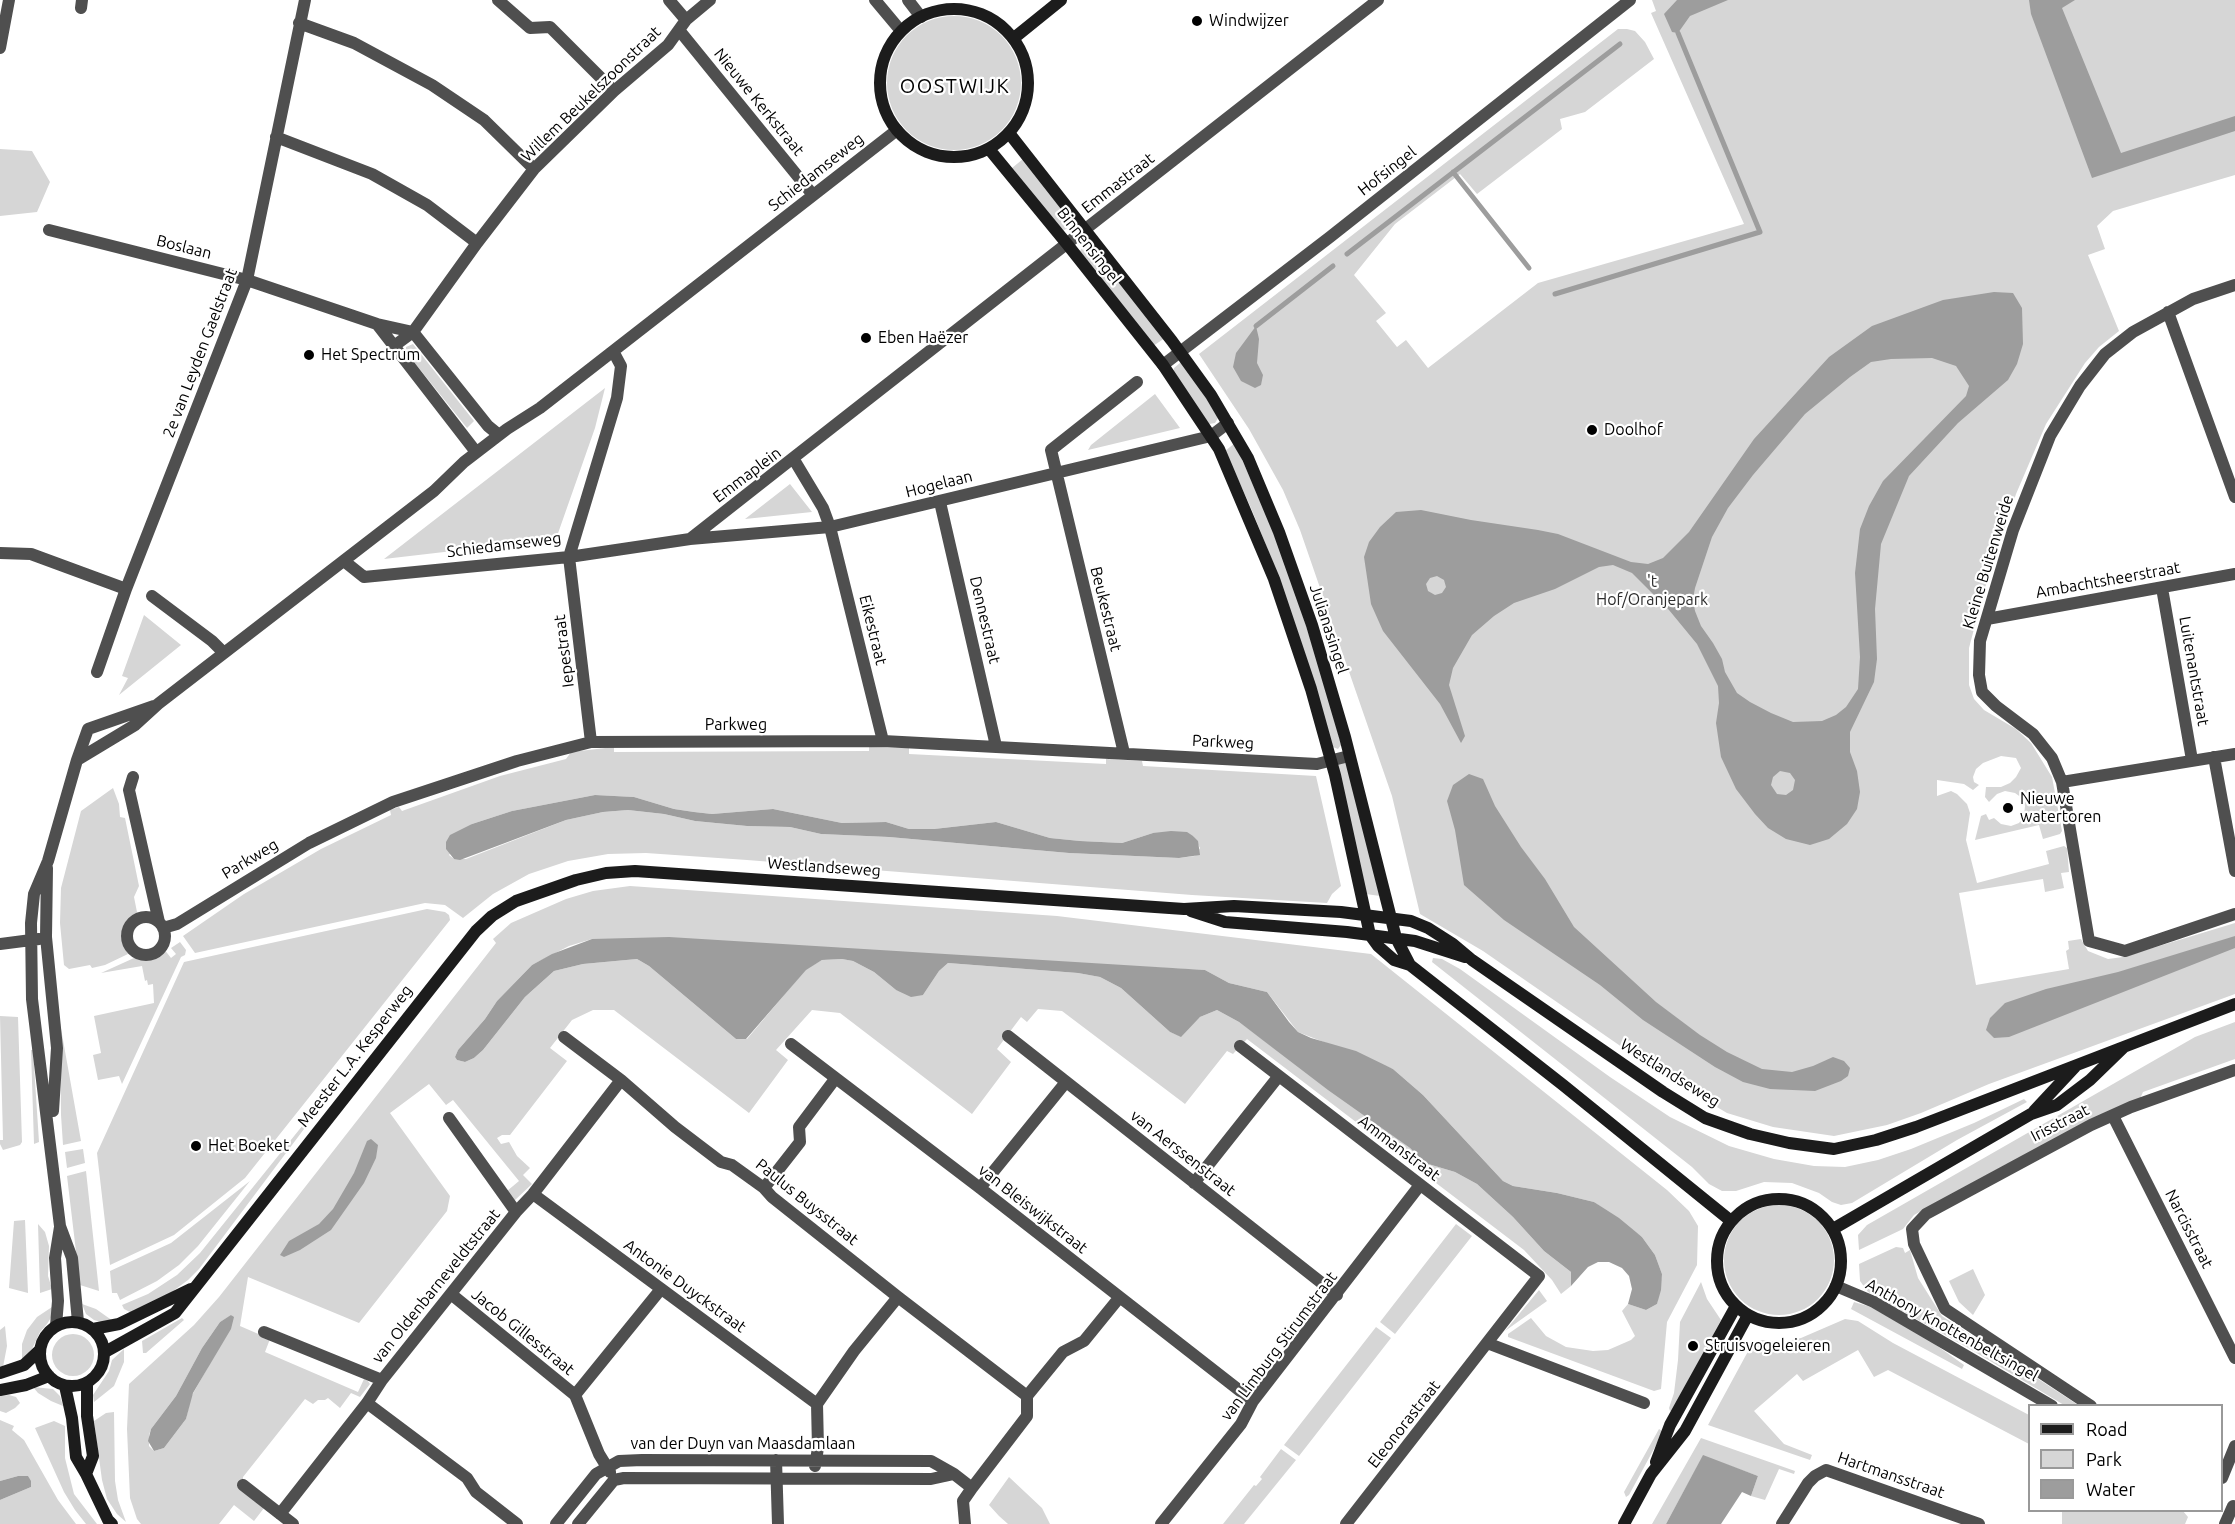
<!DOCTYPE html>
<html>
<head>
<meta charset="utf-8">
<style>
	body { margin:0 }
	#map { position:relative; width:2235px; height:1524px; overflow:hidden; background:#fff; font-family:Ubuntu,sans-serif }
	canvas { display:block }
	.legend { position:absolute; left:2028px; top:1404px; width:195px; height:108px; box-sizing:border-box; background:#fff; border:2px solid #999; margin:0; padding:8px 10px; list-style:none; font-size:18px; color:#000 }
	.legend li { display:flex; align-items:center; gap:12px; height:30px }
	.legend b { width:30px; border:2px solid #999 }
</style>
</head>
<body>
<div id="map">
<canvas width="2235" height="1524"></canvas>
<ul class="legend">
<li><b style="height:8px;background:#1c1c1c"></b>Road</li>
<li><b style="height:16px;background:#d6d6d6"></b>Park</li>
<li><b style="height:16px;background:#9d9d9d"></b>Water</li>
</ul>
</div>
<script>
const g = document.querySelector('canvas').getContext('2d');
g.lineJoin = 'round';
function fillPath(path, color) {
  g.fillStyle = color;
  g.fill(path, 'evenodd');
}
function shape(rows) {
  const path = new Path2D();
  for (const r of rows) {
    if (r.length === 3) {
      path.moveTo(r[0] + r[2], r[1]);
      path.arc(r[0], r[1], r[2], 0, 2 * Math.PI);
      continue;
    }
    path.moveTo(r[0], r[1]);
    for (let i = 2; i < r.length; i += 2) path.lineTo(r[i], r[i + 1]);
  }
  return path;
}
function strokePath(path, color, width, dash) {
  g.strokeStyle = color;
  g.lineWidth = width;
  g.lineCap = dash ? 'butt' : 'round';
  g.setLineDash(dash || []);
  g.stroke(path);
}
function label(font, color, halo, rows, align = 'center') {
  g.font = font + ' Ubuntu,sans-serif';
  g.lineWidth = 4.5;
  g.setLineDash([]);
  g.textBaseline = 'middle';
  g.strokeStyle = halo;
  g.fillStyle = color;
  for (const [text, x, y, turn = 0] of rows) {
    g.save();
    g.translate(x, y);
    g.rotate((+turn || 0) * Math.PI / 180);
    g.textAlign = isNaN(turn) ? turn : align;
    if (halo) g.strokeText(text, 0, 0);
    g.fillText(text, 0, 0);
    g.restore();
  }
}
const green = shape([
	[1652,0,2235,0,2235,175,2113,211,2097,226,2105,249,2088,255,2119,331,2099,347,2085,363,2046,424,2016,494,1984,591,1969,648,1969,685,1974,699,1984,710,2016,729,2031,743,2052,777,2062,831,2060,834,2043,839,2039,825,1975,840,1981,816,1986,814,1989,820,1994,818,2001,824,2011,826,2019,823,2024,816,2025,806,2022,798,2015,793,2005,791,1997,794,1989,802,1985,797,1986,787,2001,787,2010,783,2016,777,2021,768,2016,758,2001,756,1983,763,1976,769,1973,777,1974,782,1979,785,1973,790,1964,784,1937,780,1937,796,1951,791,1957,794,1967,804,1970,813,1966,840,1977,883,2049,864,2046,851,2064,846,2067,848,2069,872,2061,873,2064,888,2045,892,2043,879,1959,893,1976,985,2069,969,2066,951,2069,949,2068,941,2081,939,2088,951,2108,959,2123,957,2235,923,2235,994,1989,1084,1921,1113,1887,1125,1834,1136,1773,1127,1727,1113,1658,1072,1483,951,1420,914,1392,796,1300,530,1283,490,1249,429,1199,354,1618,29,1627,29,1635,31,1645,42,1654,59,1585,112,1560,119,1562,129,1477,194,1460,174,1395,224,1354,275,1386,313,1376,321,1397,347,1406,340,1428,368,1538,283,1744,224,1651,13,1656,11],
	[954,83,67],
	[0,149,32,151,50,182,37,212,0,216],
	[1023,159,1070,218,1071,223,1069,228,1064,230,1059,227,1012,168],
	[1088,245,1093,247,1165,338,1153,346,1083,256,1080,251,1083,246],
	[413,344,474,421,467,428,406,352,406,347],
	[1180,363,1186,365,1218,418,1215,423,1209,424,1173,374,1174,368],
	[605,388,595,428,556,539,384,559],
	[1155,394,1180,428,1088,450,1091,445],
	[1235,443,1283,555,1330,700,1341,745,1338,749,1333,747,1280,580,1251,508,1225,451],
	[790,484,812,512,745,519],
	[144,615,181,645,119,695,128,678,122,676],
	[614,747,614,752,869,751,869,747,909,748,909,754,1106,764,1106,759,1142,761,1143,766,1316,776,1341,886,1332,894,1327,903,1192,895,747,860,646,853,608,854,568,861,529,874,493,894,463,918,445,905,425,903,195,953,183,936,244,894,321,849,391,815,390,810,399,807,402,811,500,776,566,759,571,752],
	[595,795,634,797,674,809,694,812,712,814,773,809,842,823,886,822,909,829,934,829,996,822,1050,838,1080,841,1122,843,1153,833,1193,836,1200,848,1195,856,1179,858,1069,853,889,837,821,834,790,827,747,826,695,821,664,814,628,810,603,812,566,820,466,859,454,859,449,855,472,824,512,811],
	[1341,761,1347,763,1380,896,1366,894,1336,764],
	[113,788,119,804,120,817,125,818,139,886,134,897,137,912,126,921,121,935,123,944,128,954,105,965,92,968,90,965,69,969,64,965,60,923,61,888,81,811],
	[630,886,1057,916,1371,954,1667,1190,1689,1211,1698,1226,1697,1265,1667,1322,1661,1389,1654,1391,1508,1337,1508,1334,1531,1318,1546,1336,1566,1347,1593,1351,1608,1350,1631,1340,1635,1336,1622,1311,1628,1304,1646,1310,1657,1304,1662,1274,1655,1255,1642,1237,1594,1202,1557,1193,1513,1186,1503,1181,1423,1095,1393,1069,1298,1032,1267,992,1229,983,1205,970,592,939,569,946,532,965,497,1001,485,1019,458,1050,455,1057,457,1060,465,1062,474,1058,483,1050,525,997,554,971,583,964,637,959,649,966,736,1039,747,1039,806,969,822,960,842,959,853,961,874,972,896,990,923,995,939,971,948,963,1078,973,1100,977,1121,988,1170,1032,1180,1036,1200,1017,1217,1010,1239,1022,1410,1148,1425,1163,1455,1172,1477,1184,1513,1217,1544,1251,1571,1272,1571,1286,1561,1294,1552,1280,1524,1250,1247,1039,1233,1054,1227,1051,1185,1104,1062,1011,1038,1009,1027,1022,1021,1017,997,1049,1011,1062,972,1114,840,1013,812,1010,776,1050,788,1060,749,1113,614,1010,593,1010,572,1020,550,1048,567,1061,510,1135,502,1135,497,1138,501,1144,509,1142,517,1156,530,1168,523,1175,532,1184,514,1201,507,1191,519,1181,453,1100,446,1105,429,1084,390,1113,450,1196,447,1211,359,1323,248,1277,240,1326,270,1339,265,1352,358,1392,364,1379,368,1381,370,1384,360,1397,351,1393,340,1408,328,1398,325,1400,318,1400,313,1404,305,1399,243,1477,243,1480,264,1508,254,1521,234,1505,219,1524,141,1524,137,1519,130,1498,127,1429,129,1384,194,1325,219,1297,496,943,493,939,511,923,566,899,593,891],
	[232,1315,207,1369,191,1397,186,1419,164,1448,154,1451,149,1446,149,1435,151,1429,176,1396,202,1348,220,1322],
	[427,909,445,912,449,915,450,920,245,1178,174,1235,110,1265,97,1153,184,962],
	[180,942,186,950,185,955,181,957,122,1084,119,1076,98,1080,93,1055,101,1053,94,1016,154,1003,153,984,148,985,147,980,145,981,142,966,101,973,134,958,152,958,164,949,171,958,176,954,171,948],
	[1433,958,1442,959,1460,969,1610,1077,1670,1117,1729,1146,1774,1159,1814,1166,1845,1167,1878,1160,1911,1149,1974,1123,2024,1099,2027,1102,1957,1140,1852,1203,1841,1205,1832,1202,1819,1193,1792,1183,1764,1182,1736,1191,1722,1191,1709,1184,1692,1167,1432,962],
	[0,1016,18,1017,22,1142,20,1145,3,1150,0,1144,0,1140,3,1140],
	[2235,1022,2235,1059,2143,1092,2139,1101,2005,1165,1914,1215,1903,1229,1859,1250,1858,1235,1867,1225,2195,1037],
	[60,1023,81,1141,63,1145,61,1115],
	[31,1050,33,1050,39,1142,34,1144],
	[311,1115,313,1117,199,1269,188,1280,165,1297,132,1313,124,1309,122,1305,148,1294,177,1275,200,1253],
	[83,1149,85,1163,67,1168,65,1152],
	[86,1171,99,1291,80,1285,67,1176],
	[250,1181,198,1246,179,1265,157,1281,120,1300,117,1293,112,1293,110,1271,171,1243],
	[1779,1260,55],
	[25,1220,28,1293,9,1288,14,1221],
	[38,1224,45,1232,49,1246,48,1276,52,1289,40,1293],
	[1456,1224,1472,1236,1395,1334,1380,1322],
	[1896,1247,1903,1248,1905,1253,1910,1250,1918,1278,1942,1316,2078,1405,2064,1405,1970,1349,1868,1292,1860,1281,1859,1264],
	[1973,1269,1985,1295,1973,1315,1959,1302,1949,1281],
	[1701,1282,1707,1299,1721,1320,1673,1410,1670,1411,1669,1408,1674,1393,1678,1360,1680,1322],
	[1539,1290,1547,1301,1505,1331],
	[1854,1302,1871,1307,1929,1340,1964,1365,1962,1369,1851,1309],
	[82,1304,96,1309,113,1321,101,1322,94,1320,86,1314],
	[52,1307,52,1316,47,1324,40,1332,32,1349,22,1359,22,1344,27,1330,37,1317],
	[182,1318,184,1320,146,1353,143,1353,142,1341],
	[1845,1319,1858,1321,1893,1343,2029,1415,2029,1444,1888,1370,1874,1377,1858,1350,1803,1381,1797,1374,1754,1411,1784,1444,1812,1455,1810,1460,1708,1425,1752,1344,1762,1340,1783,1342,1801,1338],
	[5,1326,7,1346,3,1367,0,1367,0,1330],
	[1376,1327,1391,1338,1299,1456,1284,1445],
	[73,1355,21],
	[124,1349,124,1362,114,1386,94,1402,93,1395,109,1371,112,1360],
	[33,1387,53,1389,60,1396,63,1406,51,1401,38,1393],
	[9,1395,16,1397,20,1403,15,1408,6,1413,0,1411,0,1396],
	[114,1412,115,1481,118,1500,126,1522,117,1514,107,1499,102,1480,94,1421,106,1413],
	[0,1420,14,1426,12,1430,24,1440,58,1500,76,1524,0,1524,0,1500,31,1487,28,1476,18,1476,0,1481],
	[54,1421,65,1426,65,1458,74,1494,97,1524,86,1524,75,1510,64,1492,35,1428],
	[1659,1429,1662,1431,1662,1434,1629,1495,1626,1497,1624,1492],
	[1701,1438,1795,1471,1794,1474,1779,1469,1765,1500,1751,1496,1758,1476,1703,1456,1666,1524,1652,1524],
	[1281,1449,1296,1460,1244,1524,1223,1524,1254,1485,1256,1486,1262,1479,1260,1477],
	[1009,1477,1042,1508,1050,1524,1008,1524,999,1516,989,1505],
	[2062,1510,2183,1511,2188,1517,2185,1524,2062,1524]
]);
const water = shape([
	[1677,0,1728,0,1690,16,1678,33,1672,32,1664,14],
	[2029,0,2075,0,2062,8,2121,153,2235,116,2235,131,2092,178,2031,14],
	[1994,292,2013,293,2022,308,2023,344,2017,364,2008,380,1958,423,1909,476,1881,544,1875,609,1877,659,1874,682,1850,732,1850,752,1857,771,1860,792,1857,809,1847,824,1829,839,1810,845,1786,839,1768,828,1755,814,1736,789,1721,757,1716,723,1719,703,1718,686,1697,644,1669,610,1632,573,1613,565,1599,567,1555,589,1514,603,1494,616,1472,635,1453,668,1449,685,1465,736,1461,743,1440,704,1383,631,1371,604,1364,557,1369,542,1380,527,1396,512,1421,510,1471,520,1538,530,1558,534,1631,562,1648,564,1663,558,1689,532,1754,439,1829,357,1872,326,1943,300],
	[1932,358,1956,366,1969,386,1966,396,1883,481,1869,506,1860,529,1855,573,1860,657,1858,689,1846,707,1836,715,1822,721,1793,722,1771,713,1750,702,1737,693,1725,672,1722,659,1713,643,1701,626,1695,611,1693,599,1695,588,1712,537,1728,508,1753,475,1805,414,1850,377,1871,362,1891,359],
	[1437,576,1444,580,1446,587,1442,593,1435,595,1428,591,1426,584,1430,578],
	[1780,771,1790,773,1795,780,1793,790,1786,795,1777,794,1771,785,1773,777],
	[1256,326,1259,339,1257,363,1263,375,1261,385,1255,388,1241,381,1233,367,1236,353],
	[1469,774,1483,779,1495,806,1521,847,1545,879,1574,927,1656,1002,1700,1035,1727,1052,1762,1069,1792,1072,1813,1066,1833,1057,1844,1061,1850,1068,1848,1076,1841,1081,1815,1091,1770,1089,1743,1082,1715,1067,1643,1020,1600,985,1504,920,1464,885,1455,830,1447,801,1453,785],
	[595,795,634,797,674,809,694,812,712,814,773,809,842,823,886,822,909,829,934,829,996,822,1050,838,1080,841,1122,843,1153,833,1171,831,1187,832,1193,836,1198,841,1200,855,1179,858,1069,853,889,837,821,834,790,827,747,826,695,821,664,814,628,810,603,812,566,820,460,860,454,859,446,849,446,842,450,835,472,824,512,811],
	[2235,936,2235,948,2009,1037,1994,1038,1986,1030,1990,1018,2005,1003,2046,989,2118,972],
	[669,937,1205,970,1229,983,1267,992,1289,1022,1298,1032,1311,1038,1356,1051,1393,1069,1423,1095,1503,1181,1513,1186,1557,1193,1594,1202,1619,1218,1642,1237,1655,1255,1662,1274,1661,1290,1657,1304,1646,1310,1628,1304,1632,1289,1629,1276,1622,1268,1609,1262,1598,1262,1588,1267,1571,1286,1571,1272,1544,1251,1513,1217,1477,1184,1455,1172,1425,1163,1410,1148,1328,1090,1239,1022,1217,1010,1200,1017,1181,1037,1170,1032,1121,988,1100,977,1078,973,948,963,939,971,923,995,911,997,896,990,874,972,853,961,842,959,822,960,806,970,746,1039,736,1039,649,966,637,959,583,964,554,971,525,997,483,1050,474,1058,465,1062,457,1060,455,1057,458,1050,485,1019,497,1001,532,965,552,954,592,939],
	[371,1139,378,1145,376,1158,364,1183,331,1230,300,1250,284,1257,280,1255,289,1241,319,1224,333,1209,354,1173,367,1141],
	[231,1315,234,1317,231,1329,193,1393,186,1419,164,1448,154,1451,148,1441,151,1429,176,1396,202,1348,220,1322],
	[1703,1455,1758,1476,1751,1496,1742,1492,1721,1524,1666,1524],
	[18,1476,28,1476,31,1481,31,1487,0,1500,0,1481]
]);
const stream = shape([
	[1453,172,1529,268],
	[1347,254,1620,44],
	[1555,294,1760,232,1678,33],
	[1256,326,1333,266]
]);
const street = shape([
	[498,0,530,28,550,27,614,91],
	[669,0,686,20],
	[875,0,901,31],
	[908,0,921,17],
	[81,8,82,0],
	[299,23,354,43,432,85,484,120,534,169],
	[679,30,813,195],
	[0,48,9,0],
	[276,137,372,174,427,205,477,243],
	[49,230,247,280,377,324,413,332,488,426,499,435],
	[2235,285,2193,299,2133,332,2105,354,2080,386,2050,436,2013,530,1980,641,1979,675,1982,692,1996,706,2033,734,2052,758,2062,782,2089,941,2125,951,2235,914],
	[2168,312,2235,497],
	[377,324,476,452],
	[394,346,413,332,477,243,534,169,614,91,668,45,686,20,710,0],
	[1163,365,1330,237,1630,0],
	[793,458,1378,0],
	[940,502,996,746],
	[0,553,31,554,126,589],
	[344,561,364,577,569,557,690,539,830,527,823,508,793,458,690,539],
	[2162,588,2192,760],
	[152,596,212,641,224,653],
	[1987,619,2235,574],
	[97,672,126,589,247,280,305,0],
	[883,741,830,527,1211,436,1228,423],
	[591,742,569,557,617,398,621,366,613,351],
	[1124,753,1051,450,1137,382],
	[2214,757,2235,871],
	[77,760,135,725,158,704,434,491,464,462,507,429,540,408,897,130],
	[133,777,129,790,159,922],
	[2062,782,2235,754],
	[47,868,46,937,57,1048,53,1111],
	[146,936,19],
	[163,928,177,924,309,843,393,802,517,761,591,742,883,741,1317,764,1349,756],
	[0,944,39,939],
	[1008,1036,1337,1295],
	[564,1037,621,1080,675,1127,721,1162,732,1165,764,1188,772,1197,898,1297,1027,1396],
	[791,1044,980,1188,1253,1401],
	[1240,1046,1539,1276,1346,1524],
	[2113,1116,2235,1358],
	[449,1118,516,1212],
	[1194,1183,1278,1077],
	[764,1188,800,1142,799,1127,835,1079],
	[980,1188,1066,1082],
	[533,1194,817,1404],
	[1836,1286,1874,1302,2052,1406],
	[451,1294,575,1395,599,1454,610,1472],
	[78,1322,72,1258,60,1226,32,999,31,923,34,894,48,861,77,760,88,729,154,706],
	[56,1326,58,1301,55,1258,60,1227],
	[264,1332,382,1380],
	[1487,1343,1644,1403],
	[575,1395,661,1289],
	[367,1403,467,1478,476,1492,517,1524],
	[2091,1406,1945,1309,1914,1244,1912,1229,1926,1214,2091,1125,2131,1107,2235,1070],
	[776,1460,778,1524],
	[815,1466,818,1448,817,1404,854,1351,898,1297],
	[2222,1478,2235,1446],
	[243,1485,293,1524],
	[972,1488,1027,1416,1027,1396,1063,1352,1084,1341,1119,1298],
	[280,1514,367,1403,382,1380,516,1212,533,1194,621,1080],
	[556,1524,596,1474,619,1461,642,1460,931,1461,954,1474,972,1488,963,1501,965,1524],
	[578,1524,614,1480,624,1478,931,1479,954,1474],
	[1161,1524,1241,1424,1253,1401,1420,1185],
	[1782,1524,1808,1483,1815,1476,1826,1470,1979,1524],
	[2225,1524,2233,1506]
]);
const secondary = shape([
	[954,83,74],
	[1014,38,1061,0],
	[1009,133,1172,341,1211,395,1248,458,1279,532,1312,625,1345,737,1396,938,1410,965,1563,1085,1731,1221],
	[989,149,1067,244,1163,365,1219,449,1274,579,1311,689,1335,775,1370,935,1378,946,1394,960,1410,965],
	[1191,911,1225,922,1347,932,1415,941,1465,957],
	[2034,1111,2075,1067],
	[1779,1261,62],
	[1833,1229,2031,1114,2057,1105,2090,1080,2123,1048],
	[72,1354,32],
	[93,1329,119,1324,191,1289],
	[105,1352,175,1313,476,931,492,916,516,901,576,880,606,873,635,871,1184,909,1234,906,1341,912,1411,921,1428,928,1453,944,1472,960,1663,1092,1705,1118,1750,1134,1789,1143,1834,1149,1876,1140,1916,1127,2235,1004],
	[0,1373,24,1365,40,1350],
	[65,1386,72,1418,76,1457,86,1474,108,1520,112,1524],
	[0,1390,26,1385,49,1376],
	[1656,1462,1670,1425,1736,1306],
	[86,1474,93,1456,87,1416,87,1383],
	[1624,1524,1651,1474,1685,1431,1748,1315]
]);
const markers = [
	[1197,21,6,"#000"],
	[866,338,6,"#000"],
	[309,355,6,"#000"],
	[1592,430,6,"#000"],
	[2008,808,6,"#000"],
	[196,1146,6,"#000"],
	[1693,1346,6,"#000"]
];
const poiNames = [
	["Windwijzer",1209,21],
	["Eben Haëzer",878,338],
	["Het Spectrum",321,355],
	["Doolhof",1604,430],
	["Nieuwe",2020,799],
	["watertoren",2020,817],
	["Het Boeket",208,1146],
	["Struisvogeleieren",1705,1346]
];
const streetNames = [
	["Willem Beukelszoonstraat",591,94,-44],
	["Nieuwe Kerkstraat",759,102,51],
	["Hofsingel",1387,171,-38],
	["Schiedamseweg",816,172,-38],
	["Emmastraat",1118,183,-38],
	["Binnensingel",1089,246,52],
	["Boslaan",184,247,14],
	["2e van Leyden Gaelstraat",200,353,-69],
	["Emmaplein",747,475,-37],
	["Hogelaan",939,484,-14],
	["Schiedamseweg",504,545,-7],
	["Kleine Buitenweide",1988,562,-73],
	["Ambachtsheerstraat",2108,580,-10],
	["Beukestraat",1106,609,76],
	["Dennestraat",985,620,77],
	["Julianasingel",1329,629,72],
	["Eikestraat",873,630,76],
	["Iepestraat",564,651,-97],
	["Luitenantstraat",2194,671,80],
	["Parkweg",736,725],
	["Parkweg",1223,742,3],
	["Parkweg",250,859,-31],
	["Westlandseweg",824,867,4],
	["Meester L.A. Kesperweg",355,1056,-52],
	["Westlandseweg",1670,1073,32],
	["Irisstraat",2060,1123,-27],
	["Ammanstraat",1399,1148,37],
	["van Aerssenstraat",1183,1153,38],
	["Paulus Buysstraat",807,1202,39],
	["van Bleiswijkstraat",1033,1209,38],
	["Narcisstraat",2189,1229,63],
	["van Oldenbarneveldtstraat",436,1286,-51],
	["Antonie Duyckstraat",685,1286,36],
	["Anthony Knottenbeltsingel",1952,1330,29],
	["Jacob Gillesstraat",523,1332,39],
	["van Limburg Stirumstraat",1279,1346,-53],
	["Eleonorastraat",1404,1424,-52],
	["van der Duyn van Maasdamlaan",743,1444],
	["Hartmansstraat",1891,1475,19]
];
const parkNames = [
	["'t",1652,582],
	["Hof/Oranjepark",1652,600]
];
const quarterNames = [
	["OOSTWIJK",955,86]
];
fillPath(green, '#d6d6d6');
fillPath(water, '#9d9d9d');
strokePath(stream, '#9d9d9d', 5);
strokePath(street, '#4f4f4f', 12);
strokePath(secondary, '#1c1c1c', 12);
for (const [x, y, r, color] of markers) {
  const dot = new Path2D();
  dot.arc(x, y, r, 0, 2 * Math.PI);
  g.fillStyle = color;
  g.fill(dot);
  strokePath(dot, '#fff', 2);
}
label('16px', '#000', '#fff', poiNames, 'left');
label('16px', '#000', '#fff', streetNames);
label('16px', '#2d2d2d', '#fff', parkNames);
g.letterSpacing = '1.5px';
label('20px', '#000', '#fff', quarterNames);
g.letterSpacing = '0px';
</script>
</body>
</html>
